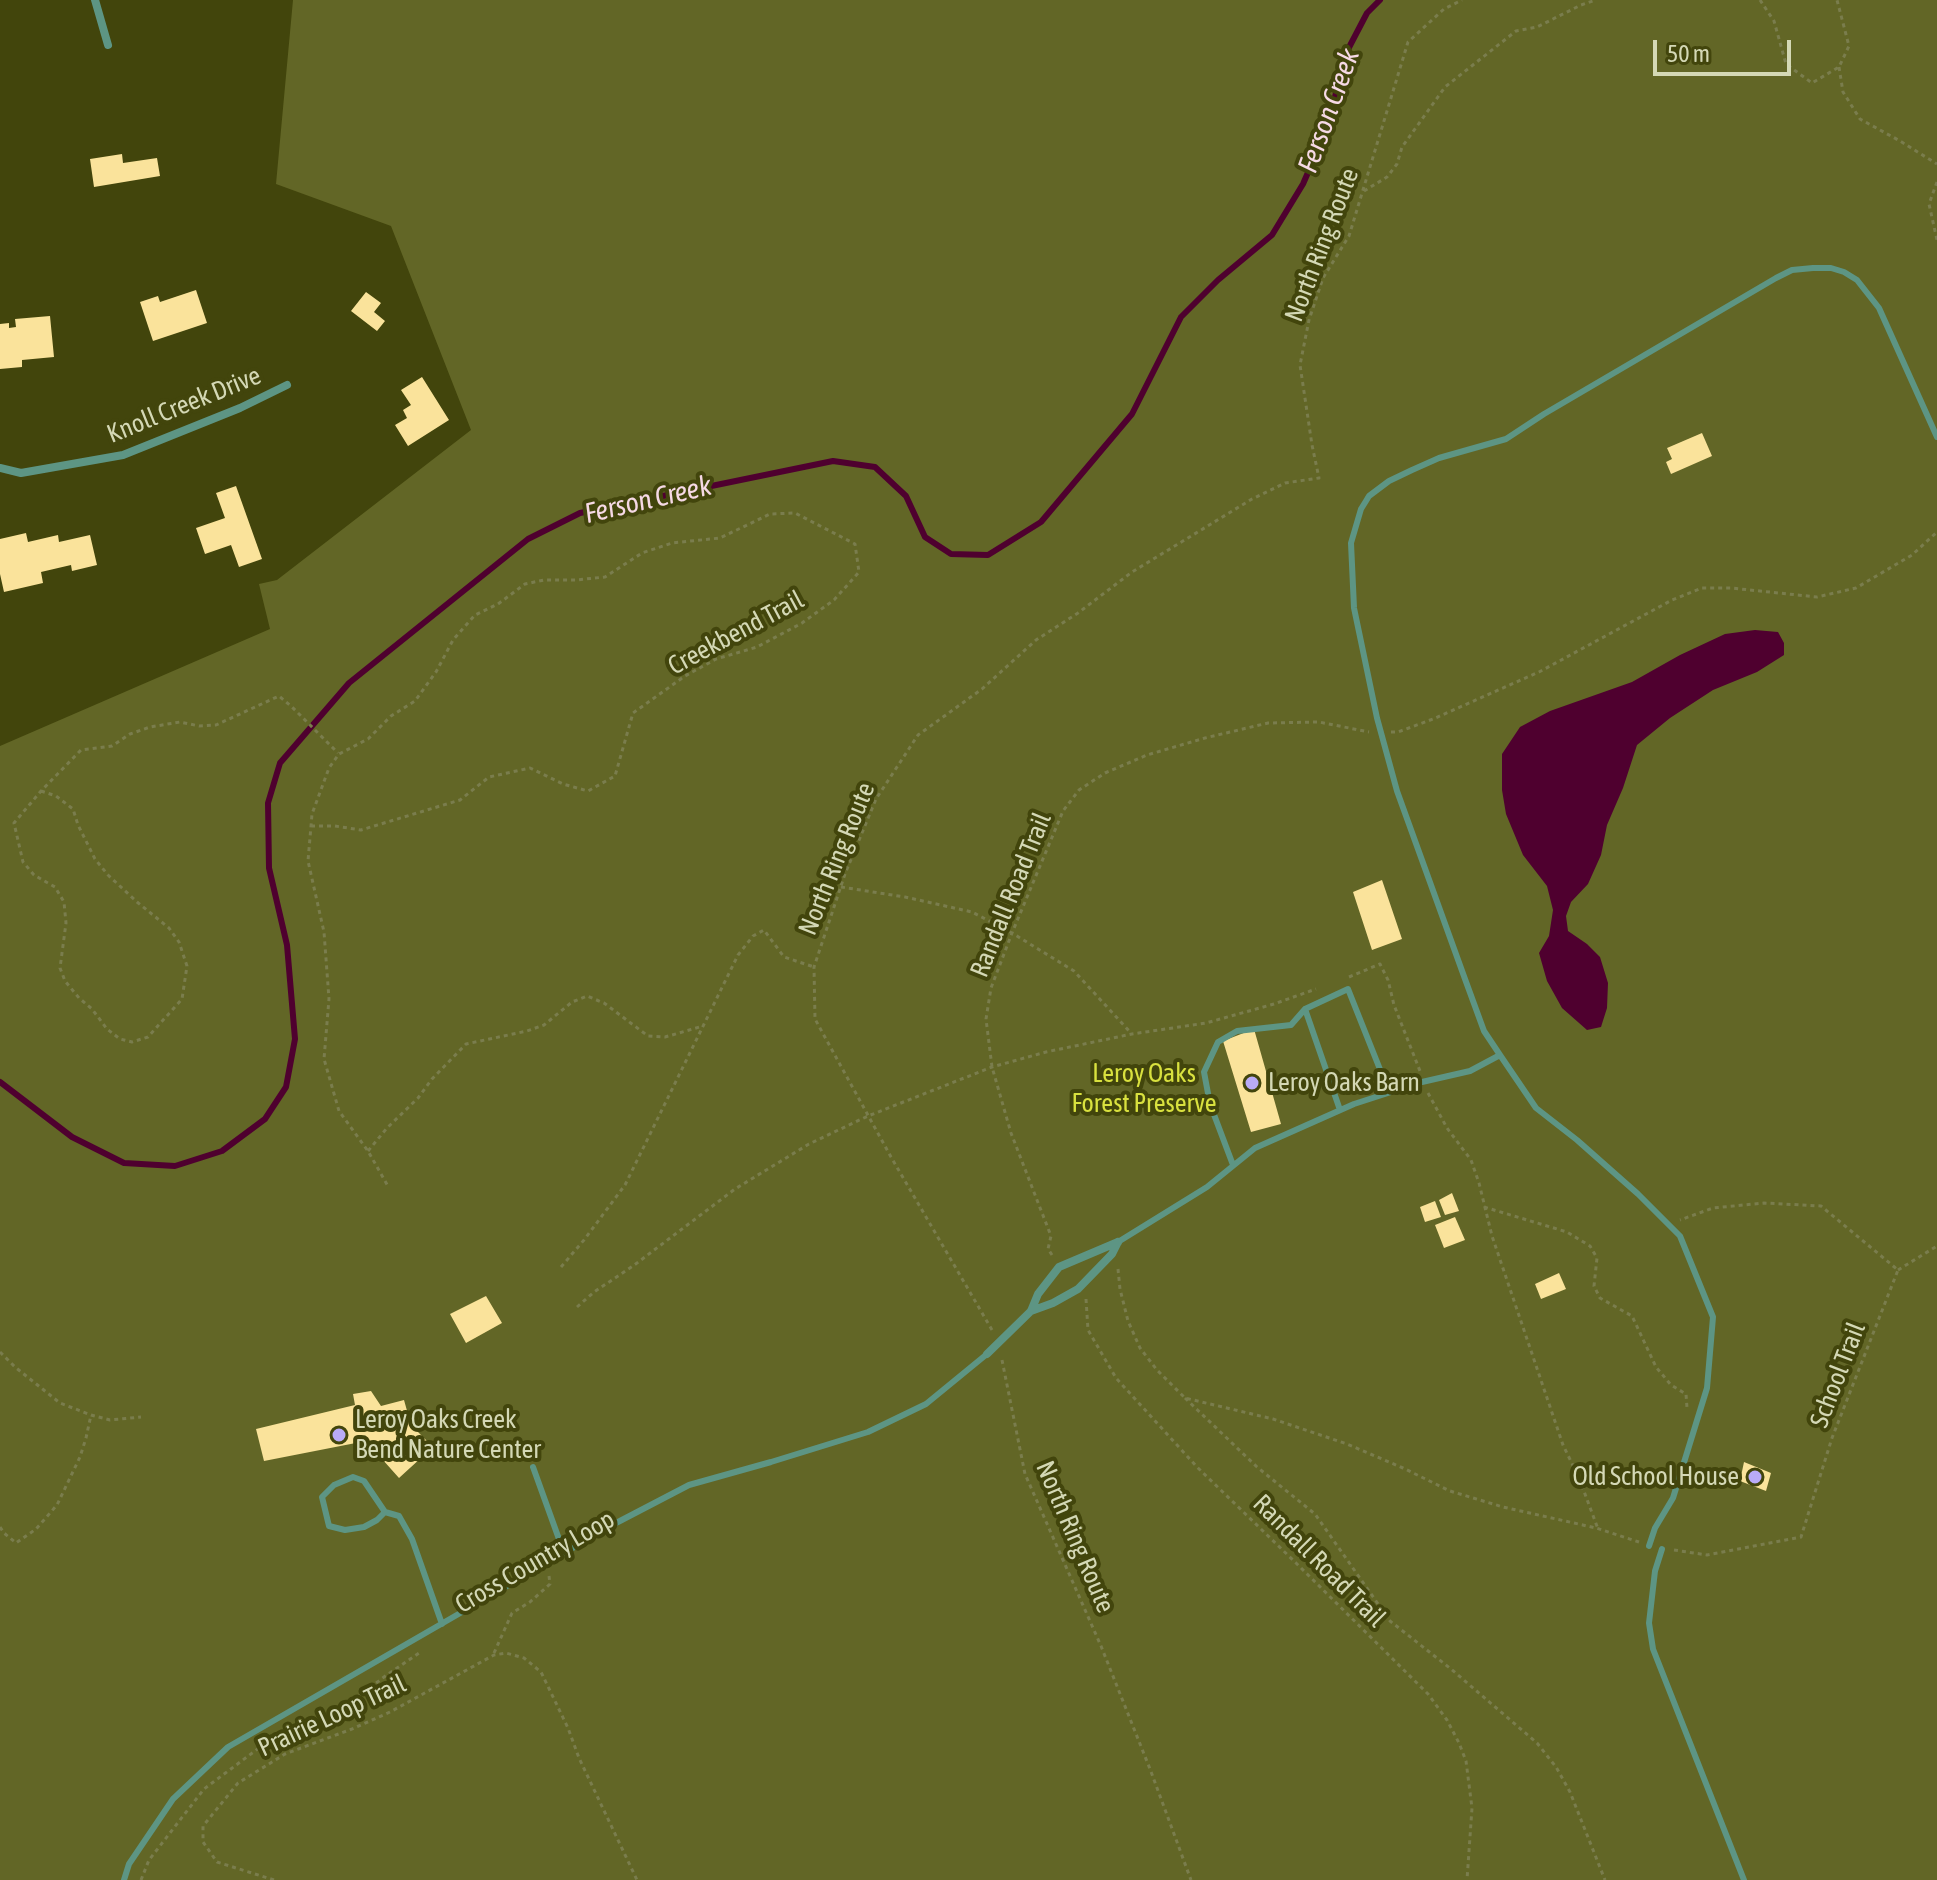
<!DOCTYPE html>
<html>
<head>
<meta charset="utf-8">
<style>
	body { margin:0 }
	#map { position:relative; width:1937px; height:1880px; overflow:hidden; background:#42450c; font-family:"Asap Condensed",sans-serif }
	canvas { display:block }
	.scale { position:absolute; left:1653px; top:40px; width:138px; height:36px; box-sizing:border-box; border:4px solid #d4d8b5; border-top:0; padding-left:10px; font-size:24px; line-height:28px; white-space:nowrap; color:#d4d8b5; -webkit-text-stroke:6px #42450c; paint-order:stroke }
</style>
</head>
<body>
<div id="map">
<canvas width="1937" height="1880"></canvas>
<div class="scale">50 m</div>
</div>
<script>
const g = document.querySelector('canvas').getContext('2d');
g.lineJoin = 'round';
function fillPath(path, color) {
  g.fillStyle = color;
  g.fill(path, 'evenodd');
}
function shape(rows) {
  const path = new Path2D();
  for (const r of rows) {
    path.moveTo(r[0], r[1]);
    for (let i = 2; i < r.length; i += 2) path.lineTo(r[i], r[i + 1]);
  }
  return path;
}
function strokePath(path, color, width, dash) {
  g.strokeStyle = color;
  g.lineWidth = width;
  g.lineCap = dash ? 'butt' : 'round';
  g.setLineDash(dash || []);
  g.stroke(path);
}
function label(font, color, halo, rows, align = 'center') {
  g.font = font + ' "Asap Condensed",sans-serif';
  g.lineWidth = 8;
  g.setLineDash([]);
  g.textBaseline = 'middle';
  g.strokeStyle = halo;
  g.fillStyle = color;
  for (const [text, x, y, turn = 0] of rows) {
    g.save();
    g.translate(x, y);
    g.rotate((+turn || 0) * Math.PI / 180);
    g.textAlign = isNaN(turn) ? turn : align;
    if (halo) g.strokeText(text, 0, 0);
    g.fillText(text, 0, 0);
    g.restore();
  }
}
const green = shape([
	[293,0,1937,0,1937,1880,0,1880,0,746,270,629,259,584,277,580,471,430,391,226,276,184]
]);
const water = shape([
	[1755,630,1778,632,1784,643,1784,655,1757,672,1713,690,1670,718,1637,745,1623,788,1607,825,1601,855,1588,884,1571,902,1566,916,1568,931,1587,944,1600,957,1608,983,1607,1008,1601,1027,1587,1030,1562,1008,1547,981,1539,953,1549,936,1553,910,1547,886,1523,855,1506,814,1502,790,1502,754,1520,727,1550,711,1632,682,1680,655,1725,634]
]);
const stream = shape([
	[0,1082,72,1137,124,1163,175,1166,222,1151,265,1119,286,1087,295,1039,287,945,269,868,268,803,280,763,349,683,528,539,580,513,833,461,875,467,906,496,925,537,951,554,988,555,1041,522,1132,414,1181,317,1218,280,1272,235,1303,184,1329,124,1344,57,1367,13,1380,0]
]);
const building = shape([
	[122,154,123,163,157,158,160,176,94,187,90,159],
	[196,290,207,323,153,341,140,302,158,296,160,302],
	[366,292,381,303,374,312,385,321,377,331,351,311],
	[50,316,54,357,22,360,22,367,0,369,0,324,9,323,9,328,16,327,15,319],
	[422,377,449,420,408,446,395,425,407,418,403,410,411,405,401,390],
	[1702,433,1712,456,1671,474,1666,462,1672,459,1667,448],
	[236,486,262,559,239,567,231,545,205,554,196,528,225,518,216,493],
	[26,533,28,542,58,535,59,542,90,535,97,565,72,571,71,565,41,572,43,583,4,592,0,574,0,539],
	[1382,880,1402,939,1372,950,1353,892],
	[1254,1029,1281,1124,1251,1132,1223,1041],
	[1452,1193,1459,1211,1445,1215,1439,1200],
	[1435,1201,1441,1217,1425,1222,1420,1207],
	[1455,1217,1465,1240,1444,1248,1435,1225],
	[1559,1273,1566,1289,1541,1299,1535,1284],
	[486,1296,502,1323,466,1343,450,1314],
	[371,1391,381,1406,404,1400,411,1425,433,1447,399,1478,366,1441,264,1461,256,1429,355,1405,353,1394],
	[1744,1462,1771,1473,1766,1491,1740,1481]
]);
const path = shape([
	[1760,0,1774,21,1786,64,1812,83,1839,67,1849,46,1837,0],
	[1839,67,1843,92,1860,119,1900,141,1937,164],
	[1937,182,1929,204,1937,240],
	[1364,191,1387,177,1397,164,1402,147,1445,87,1516,31,1537,27,1581,5,1596,0],
	[1391,732,1398,732,1433,719,1539,672,1672,600,1702,588,1731,588,1817,597,1856,588,1912,555,1937,532],
	[41,791,56,796,73,809,78,825,95,859,108,875,137,902,169,928,179,942,187,966,182,999,148,1037,132,1042,120,1039,107,1029,92,1009,79,998,65,981,60,968,66,923,64,902,55,887,34,875,23,862,14,823,41,791,81,750,112,746,130,734,150,727,180,722,199,726,216,725,279,696,292,707,338,753],
	[311,826,335,826,361,830,460,800,489,777,530,768,563,784,588,791,615,776,633,713,685,676,716,659,757,647,802,623,834,600,859,572,855,544,795,513,770,514,720,538,672,543,642,553,605,577,576,580,544,580,525,584,498,604,475,615,453,640,436,672,415,701,391,716,368,739,339,754,329,768,312,814,311,826,308,861,324,932,329,999,324,1059,339,1111,368,1151,389,1188],
	[841,887,905,897,972,912,1012,933,1074,971,1131,1033],
	[1349,977,1380,964,1388,980,1394,1005,1420,1071],
	[1428,1093,1447,1128,1471,1160,1479,1183,1492,1236,1563,1445,1579,1478,1598,1529],
	[368,1151,387,1128,418,1098,432,1079,466,1044,527,1031,544,1025,572,1002,587,996,604,1003,648,1036,665,1037,703,1026],
	[1484,1207,1567,1232,1590,1246,1597,1258,1594,1286,1600,1298,1632,1316,1656,1367,1671,1385,1686,1394,1687,1408],
	[1052,1255,1048,1249,1051,1236,1011,1133,992,1067,986,1019,991,988,1012,933,1063,811,1079,790,1105,773,1147,755,1205,738,1268,723,1319,722,1369,732],
	[561,1267,584,1240,625,1185,738,955,753,936,764,930,784,957,814,967],
	[1118,1269,1120,1289,1128,1321,1140,1348,1157,1370,1185,1398,1273,1419,1347,1444,1403,1468,1450,1491,1503,1507,1596,1528,1639,1542],
	[1898,1270,1937,1246],
	[1086,1299,1088,1330,1116,1378,1197,1467,1296,1563,1428,1694,1447,1720,1459,1743,1466,1761,1472,1808,1467,1880],
	[577,1307,594,1292,633,1266,735,1189,809,1144,868,1116,992,1067,1046,1052,1132,1034,1206,1023,1274,1004,1316,989],
	[992,1330,891,1157,815,1019,814,967,845,874,876,799,918,735,982,689,1036,640,1078,613,1132,572,1252,499,1285,483,1319,478,1312,445,1300,365,1309,320,1323,278,1349,236,1408,42,1444,9,1462,0],
	[0,1352,15,1367,60,1403,91,1415,110,1420,141,1417],
	[1002,1360,1025,1474,1101,1646,1150,1769,1191,1880],
	[1185,1398,1257,1467,1315,1514,1390,1621,1451,1669,1537,1743,1556,1767,1570,1792,1605,1880],
	[0,1527,4,1533,16,1543,36,1529,57,1505,80,1457,86,1438,91,1415],
	[1674,1550,1707,1555,1801,1537,1832,1438,1898,1270,1821,1206,1764,1203,1713,1208,1680,1220],
	[494,1653,512,1613,530,1602,550,1584,549,1576],
	[285,1730,337,1713,384,1677,422,1651],
	[141,1880,149,1860,204,1789,275,1736],
	[274,1880,217,1862,203,1842,203,1826,238,1783,285,1754,352,1729,390,1712,494,1655,506,1653,524,1658,541,1672,568,1728,579,1758,637,1880]
]);
const lane = shape([
	[1500,1055,1484,1031,1465,979,1397,791,1377,718,1354,608,1351,543,1361,509,1366,501,1369,496,1389,481,1412,470,1439,458,1506,439,1544,414,1776,278,1792,270,1813,268,1831,268,1844,272,1857,280,1879,308,1937,437],
	[1340,1110,1305,1009,1348,989,1389,1092],
	[1233,1165,1210,1104,1204,1072,1218,1042,1237,1031,1291,1025,1305,1009],
	[1118,1242,1207,1187,1255,1148,1354,1104,1422,1082,1470,1071,1500,1055,1536,1108,1577,1140,1638,1194,1680,1236,1713,1317,1707,1388,1673,1498,1655,1528,1649,1546],
	[533,1467,564,1553],
	[385,1512,377,1520,364,1527,345,1530,329,1526,322,1497,334,1485,353,1477,364,1481,385,1512,399,1516,412,1539,442,1624],
	[1662,1549,1655,1571,1649,1623,1653,1649,1744,1880],
	[124,1880,129,1864,173,1799,228,1747,618,1522,689,1485,771,1462,868,1432,926,1404,987,1354]
]);
const street = shape([
	[95,0,108,45],
	[0,468,21,473,123,455,240,408,287,385],
	[1031,1311,1053,1303,1078,1289,1112,1254,1118,1242],
	[987,1354,1031,1311,1038,1294,1059,1267,1118,1242]
]);
const markers = [
	[1252,1083,8,"#b9abf7"],
	[339,1435,8,"#b9abf7"],
	[1755,1477,8,"#b9abf7"]
];
const streetNames = [
	["North Ring Route",1322,245,-69],
	["Knoll Creek Drive",184,405,-22],
	["Creekbend Trail",736,633,-28],
	["North Ring Route",837,859,-68],
	["Randall Road Trail",1011,895,-68],
	["School Trail",1838,1375,-69],
	["North Ring Route",1075,1537,67],
	["Randall Road Trail",1319,1561,45],
	["Cross Country Loop",535,1562,-30],
	["Prairie Loop Trail",332,1716,-25]
];
const parkNames = [
	["Leroy Oaks",1144,1074],
	["Forest Preserve",1144,1104]
];
const poiNames = [
	["Leroy Oaks Barn",1268,1083],
	["Leroy Oaks Creek",355,1420],
	["Bend Nature Center",355,1450],
	["Old School House",1739,1477,"right"]
];
const waterNames = [
	["Ferson Creek",1329,111,-70],
	["Ferson Creek",648,500,-13]
];
fillPath(green, '#626626');
fillPath(water, '#4f002f');
strokePath(stream, '#4f002f', 6);
fillPath(building, '#fae39b');
strokePath(path, '#7a7d4d', 3, [4, 4]);
strokePath(lane, '#5d9584', 6);
strokePath(street, '#5d9584', 8);
for (const [x, y, r, color] of markers) {
  const dot = new Path2D();
  dot.arc(x, y, r, 0, 2 * Math.PI);
  g.fillStyle = color;
  g.fill(dot);
  strokePath(dot, '#42450c', 3);
}
label('26px', '#d4d8b5', '#42450c', streetNames);
label('26px', '#d9e13f', '#42450c', parkNames);
label('26px', '#d4d8b5', '#42450c', poiNames, 'left');
label('italic 28px', '#f6d9e5', '#42450c', waterNames);
</script>
</body>
</html>
